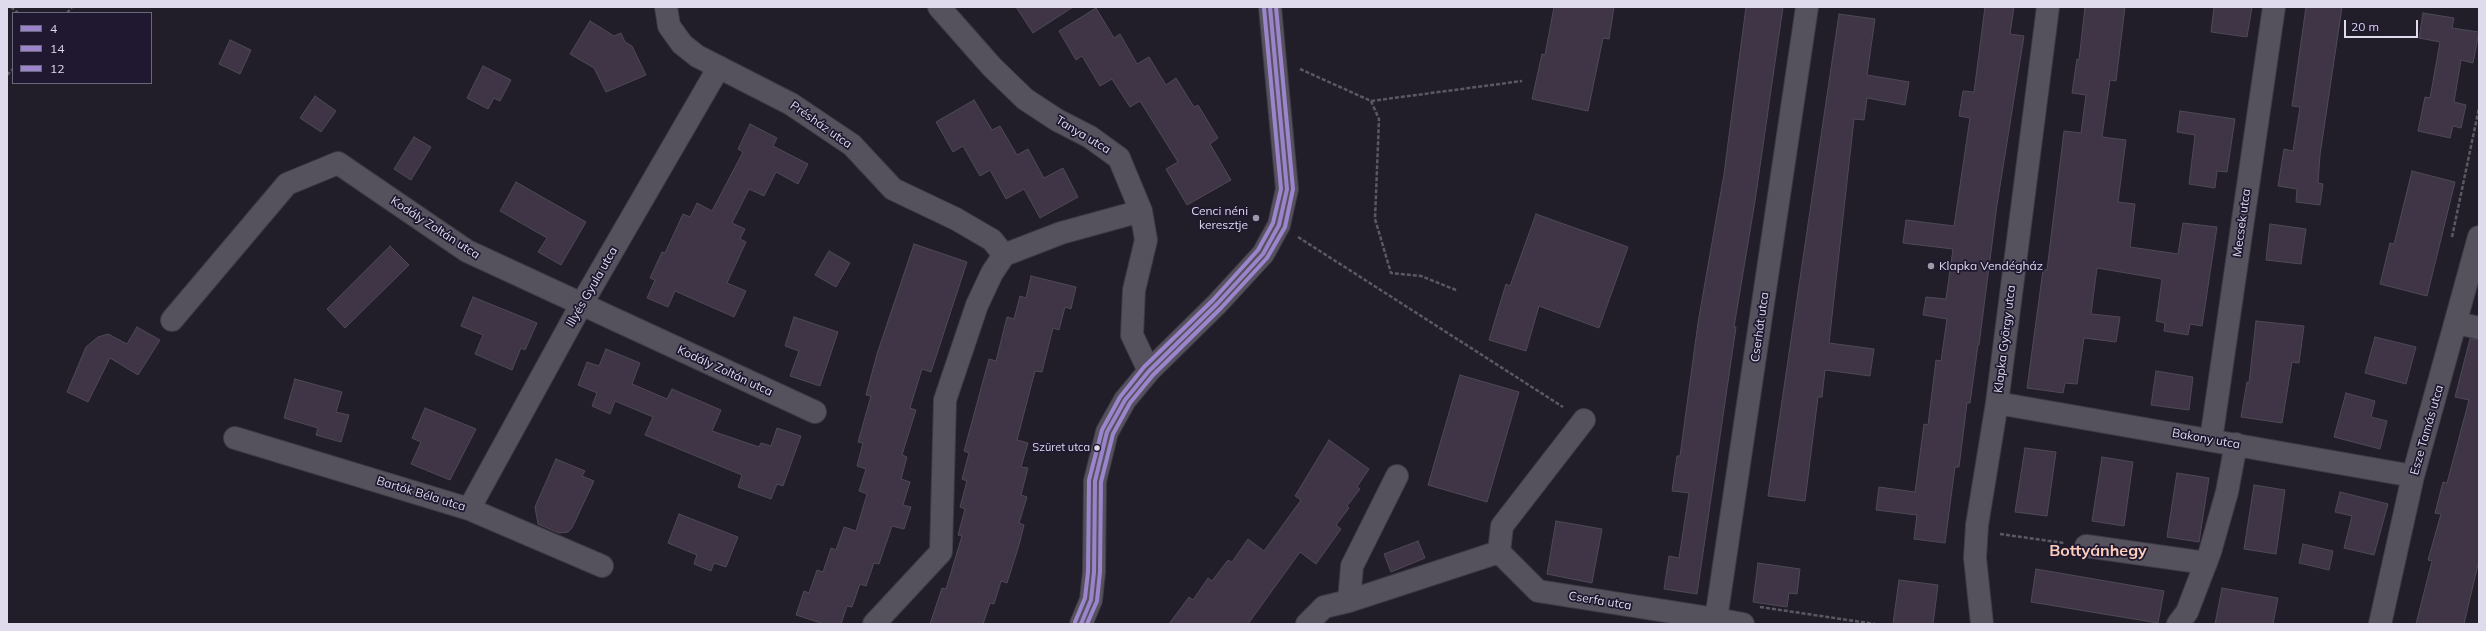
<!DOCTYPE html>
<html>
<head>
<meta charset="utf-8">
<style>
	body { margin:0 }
	#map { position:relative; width:2486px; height:631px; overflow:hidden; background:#211e2a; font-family:Mulish,sans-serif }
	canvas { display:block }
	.frame { position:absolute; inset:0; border:8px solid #dfdbec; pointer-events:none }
	.legend { position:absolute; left:12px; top:12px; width:140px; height:72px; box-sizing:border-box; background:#1f1830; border:1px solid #6c667b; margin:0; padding:5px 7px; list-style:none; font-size:12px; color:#dfdbec }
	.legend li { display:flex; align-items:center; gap:8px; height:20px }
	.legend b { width:20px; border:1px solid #6c667b }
	.scale { position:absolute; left:2344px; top:20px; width:74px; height:18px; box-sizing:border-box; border:2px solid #dfdbec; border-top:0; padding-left:5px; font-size:12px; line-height:14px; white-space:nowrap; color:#dfdbec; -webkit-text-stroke:3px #1f1830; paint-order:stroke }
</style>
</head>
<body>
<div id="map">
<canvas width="2486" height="631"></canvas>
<div class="frame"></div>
<ul class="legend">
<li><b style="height:5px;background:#9b83cb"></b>4</li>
<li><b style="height:5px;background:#9c85cc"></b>14</li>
<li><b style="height:5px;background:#9c85cc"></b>12</li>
</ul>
<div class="scale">20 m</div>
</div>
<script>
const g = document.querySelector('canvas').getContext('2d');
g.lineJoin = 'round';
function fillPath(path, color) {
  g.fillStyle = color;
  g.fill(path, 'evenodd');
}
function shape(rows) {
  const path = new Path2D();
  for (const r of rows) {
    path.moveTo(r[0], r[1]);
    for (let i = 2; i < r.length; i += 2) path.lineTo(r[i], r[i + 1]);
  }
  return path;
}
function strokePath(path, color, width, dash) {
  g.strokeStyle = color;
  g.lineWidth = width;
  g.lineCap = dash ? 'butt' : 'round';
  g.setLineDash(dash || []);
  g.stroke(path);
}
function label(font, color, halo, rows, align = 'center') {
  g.font = font + ' Mulish,sans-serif';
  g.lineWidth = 3.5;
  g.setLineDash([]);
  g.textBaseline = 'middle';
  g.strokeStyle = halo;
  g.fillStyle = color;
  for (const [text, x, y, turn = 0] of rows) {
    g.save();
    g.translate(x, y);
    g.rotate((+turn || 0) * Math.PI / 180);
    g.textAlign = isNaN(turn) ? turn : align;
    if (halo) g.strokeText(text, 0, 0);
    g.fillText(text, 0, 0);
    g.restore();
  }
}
const building = shape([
	[1016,7,1073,7,1033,33,1016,7],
	[1554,7,1614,7,1609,39,1603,38,1588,111,1532,99,1542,54,1545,55,1554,7],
	[1746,7,1783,7,1755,201,1734,327,1736,327,1697,594,1664,589,1669,556,1679,558,1689,493,1672,491,1677,456,1680,456,1698,323,1724,174,1746,7],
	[1985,7,2014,7,2010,34,2024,36,1997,205,1979,345,1978,345,1970,403,1967,403,1959,467,1955,467,1945,543,1914,539,1917,515,1876,510,1879,487,1915,492,1924,424,1928,425,1936,360,1941,361,1947,319,1923,315,1926,297,1946,299,1953,249,1903,243,1906,220,1954,226,1970,118,1959,116,1963,91,1974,92,1985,7],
	[2085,7,2125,7,2116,81,2110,80,2102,137,2126,140,2118,202,2135,204,2130,247,2178,254,2183,223,2217,227,2202,326,2190,324,2188,335,2164,331,2165,323,2156,321,2162,279,2097,268,2091,314,2120,317,2116,342,2084,338,2077,384,2065,383,2063,393,2027,388,2043,270,2047,270,2064,131,2081,133,2086,95,2072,93,2077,59,2079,60,2085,7],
	[2214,7,2252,7,2247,37,2211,32,2214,7],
	[2306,7,2342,7,2320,155,2318,183,2323,184,2320,205,2296,202,2297,189,2278,186,2284,149,2293,151,2300,107,2292,106,2306,7],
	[1096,8,1114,38,1120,34,1137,64,1149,57,1166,85,1176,78,1194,107,1198,105,1218,138,1210,144,1231,180,1187,205,1166,169,1178,162,1140,101,1130,107,1112,79,1100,86,1082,56,1076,60,1059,31,1096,8],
	[2423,13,2454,18,2452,28,2479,32,2473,63,2461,60,2454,102,2466,105,2461,128,2453,126,2450,138,2418,131,2425,97,2430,98,2440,42,2419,38,2423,13],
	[1839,14,1875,19,1867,75,1909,82,1905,105,1867,98,1864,120,1854,119,1829,343,1874,349,1870,376,1825,370,1822,397,1818,397,1805,501,1768,496,1839,14],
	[590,21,614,36,621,33,625,42,632,46,646,75,606,92,594,68,570,54,590,21],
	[230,40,251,50,240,74,219,64,230,40],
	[483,66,511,80,500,101,494,98,488,109,467,98,483,66],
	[315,96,336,111,321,132,300,118,315,96],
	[974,100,992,130,1000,126,1017,155,1028,149,1044,178,1063,168,1078,197,1040,218,1024,189,1006,199,990,170,980,176,963,146,953,152,936,122,974,100],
	[2180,111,2235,119,2227,172,2217,171,2215,188,2189,184,2195,135,2177,132,2180,111],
	[750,124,777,138,773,146,808,164,798,184,776,172,764,196,749,189,732,223,745,229,740,239,746,242,727,283,746,291,734,317,675,291,668,307,647,298,655,280,650,278,662,252,665,253,683,214,690,217,697,203,712,211,743,152,738,149,750,124],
	[414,137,431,147,411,180,394,169,414,137],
	[2412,171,2455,182,2427,296,2380,284,2390,243,2394,244,2412,171],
	[516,182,586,222,561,265,538,252,547,238,500,211,516,182],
	[1536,214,1628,247,1599,328,1539,306,1526,351,1489,340,1506,284,1510,286,1536,214],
	[2270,224,2306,229,2301,264,2266,260,2270,224],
	[914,244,967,262,931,372,922,369,910,408,916,410,902,455,907,457,901,479,910,482,903,505,911,507,904,529,892,526,879,564,874,563,866,586,860,584,852,607,847,606,841,624,824,624,796,615,804,591,809,593,817,570,823,572,831,548,836,550,844,527,856,531,867,494,859,491,866,469,857,466,863,443,858,442,871,396,866,395,877,354,914,244],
	[390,246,409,265,345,328,327,309,390,246],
	[829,251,850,263,836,287,815,275,829,251],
	[1031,276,1076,287,1071,309,1065,307,1059,330,1053,328,1042,372,1035,371,1017,440,1028,443,1021,467,1028,468,1021,495,1027,497,1019,523,1024,525,1019,545,1007,583,1001,581,994,604,990,603,983,624,930,624,942,588,946,589,962,536,958,535,965,509,960,507,967,481,962,479,969,453,964,451,989,359,996,361,1007,317,1014,319,1020,296,1026,298,1031,276],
	[473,297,537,323,525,350,521,348,512,370,475,354,483,335,461,326,473,297],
	[794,317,838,332,820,386,790,376,799,351,785,346,794,317],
	[2256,321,2304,326,2299,363,2292,362,2282,423,2241,417,2247,382,2249,383,2256,321],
	[137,327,160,340,138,375,110,358,88,402,67,392,86,347,98,337,108,334,127,344,137,327],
	[2375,337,2416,347,2406,384,2365,373,2375,337],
	[2470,339,2479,340,2479,560,2464,624,2416,624,2432,561,2428,560,2441,514,2435,513,2443,482,2447,483,2469,400,2455,397,2470,339],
	[606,349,640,363,632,384,667,399,672,389,721,410,712,431,759,447,761,443,771,446,777,428,801,436,783,486,777,484,771,499,738,487,742,475,645,435,653,417,615,401,610,414,592,406,597,393,578,385,587,362,599,366,606,349],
	[2156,371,2193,377,2189,410,2151,405,2156,371],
	[1460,375,1519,392,1487,502,1428,485,1460,375],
	[295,379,342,392,336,412,349,415,341,442,316,435,318,428,284,418,295,379],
	[2346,393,2375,401,2371,417,2387,421,2380,449,2334,437,2346,393],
	[425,408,476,429,450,480,411,464,421,442,412,438,425,408],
	[1329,440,1369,469,1357,487,1360,489,1347,506,1349,508,1336,525,1341,529,1316,564,1300,552,1248,624,1169,624,1189,597,1193,600,1208,578,1212,581,1228,560,1232,562,1248,539,1264,551,1301,500,1295,496,1329,440],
	[2025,448,2056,452,2047,516,2015,512,2025,448],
	[2102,457,2133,462,2124,526,2092,521,2102,457],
	[556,459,585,471,582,476,594,481,572,528,568,532,559,533,538,524,535,507,556,459],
	[2177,473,2209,478,2199,542,2167,537,2177,473],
	[2254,485,2285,490,2276,554,2244,549,2254,485],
	[2340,492,2388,504,2374,555,2344,548,2352,516,2335,512,2340,492],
	[679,514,738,537,726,567,714,563,711,571,694,564,697,555,668,543,679,514],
	[1556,521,1602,529,1592,583,1547,574,1556,521],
	[1418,541,1425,558,1391,572,1384,554,1418,541],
	[2303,544,2333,551,2329,570,2299,563,2303,544],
	[1758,563,1800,569,1797,594,1789,593,1787,607,1753,602,1758,563],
	[2036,569,2164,591,2158,623,2031,602,2036,569],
	[1899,580,1938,585,1933,624,1893,624,1899,580],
	[2222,588,2278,598,2273,624,2215,624,2222,588]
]);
const path = shape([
	[11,7,18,13],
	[67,13,72,7],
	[1300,69,1371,101,1522,81],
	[7,75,13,69],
	[1371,101,1379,119,1375,219,1391,273,1421,276,1456,290],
	[1298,237,1563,407],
	[2452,237,2479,108],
	[2000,534,2064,543],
	[1760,607,1875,624]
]);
const minor = shape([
	[666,7,669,26,682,44,697,56,791,104,852,145,893,189,956,219,992,240,1004,255],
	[939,7,992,67,1025,99,1057,120,1090,137,1119,158,1141,211,1146,240,1134,290,1132,335,1149,371],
	[172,320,287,184,338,163,467,251,815,412],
	[2457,323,2479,328],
	[1997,403,2413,476],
	[235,438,469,509,602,566],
	[2211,440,2274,7],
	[469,509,581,305,719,67],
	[2086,546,2206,563],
	[1499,552,1502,526,1584,420],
	[1349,601,1352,566,1397,476],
	[874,624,941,552,945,400,977,305,992,273,1004,255,1061,233,1141,211],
	[1081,624,1091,600,1094,572,1095,481,1107,432,1125,400,1149,371,1217,304,1263,254,1279,225,1287,189,1270,7],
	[1307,624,1324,607,1349,601,1499,552,1538,591,1716,619],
	[1743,624,1716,619,1807,7],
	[1982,624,1975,558,1977,525,1997,403,2048,7],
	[2178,624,2187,612,2210,552,2227,492,2236,444],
	[2380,624,2413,476,2479,237]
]);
const bus1 = shape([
	[1081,624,1091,600,1094,572,1095,481,1107,432,1125,400,1149,371,1217,304,1263,254,1279,225,1287,189,1270,7]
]);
const bus2 = shape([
	[1087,624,1097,601,1100,572,1101,482,1113,434,1130,403,1153,375,1221,308,1267,258,1285,227,1293,189,1276,7]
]);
const bus3 = shape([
	[1075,622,1085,598,1088,572,1089,480,1102,430,1120,397,1144,367,1213,300,1258,250,1273,223,1281,189,1264,8]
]);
const markers = [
	[1256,218,4,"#9c99a8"],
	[1931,266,4,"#9c99a8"],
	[1097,448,3.5,"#dfdbec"]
];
const busNames = [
	["Szüret utca",1090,448]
];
const streetNames = [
	["Présház utca",821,125,35],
	["Tanya utca",1083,135,31],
	["Mecsek utca",2242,223,-82],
	["Kodály Zoltán utca",435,228,33],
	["Illyés Gyula utca",592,287,-60],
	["Cserhát utca",1760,327,-82],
	["Klapka György utca",2005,339,-83],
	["Kodály Zoltán utca",725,371,25],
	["Esze Tamás utca",2427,430,-74],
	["Bakony utca",2206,439,10],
	["Bartók Béla utca",421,494,17],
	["Cserfa utca",1600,601,9]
];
const poiNames = [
	["Cenci néni",1248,211],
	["keresztje",1248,225],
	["Klapka Vendégház",1939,266,"left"]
];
const districtNames = [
	["Bottyánhegy",2098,551]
];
fillPath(building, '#3f3547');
strokePath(building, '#4e4a54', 1);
strokePath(minor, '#3d3b46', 24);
strokePath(path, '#5b5862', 2.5, [4, 2]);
strokePath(minor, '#55525d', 22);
strokePath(bus1, '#9b83cb', 4);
strokePath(bus2, '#9c85cc', 4);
strokePath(bus3, '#9c85cc', 4);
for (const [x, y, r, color] of markers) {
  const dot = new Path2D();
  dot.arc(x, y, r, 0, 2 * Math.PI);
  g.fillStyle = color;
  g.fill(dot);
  strokePath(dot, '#1f1830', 1.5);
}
label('11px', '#dfdbec', '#1f1830', busNames, 'right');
label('12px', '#dfdbec', '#1f1830', streetNames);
label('12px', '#dfdbec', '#1f1830', poiNames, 'right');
label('bold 16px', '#fcccba', '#1f1830', districtNames);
</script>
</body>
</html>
